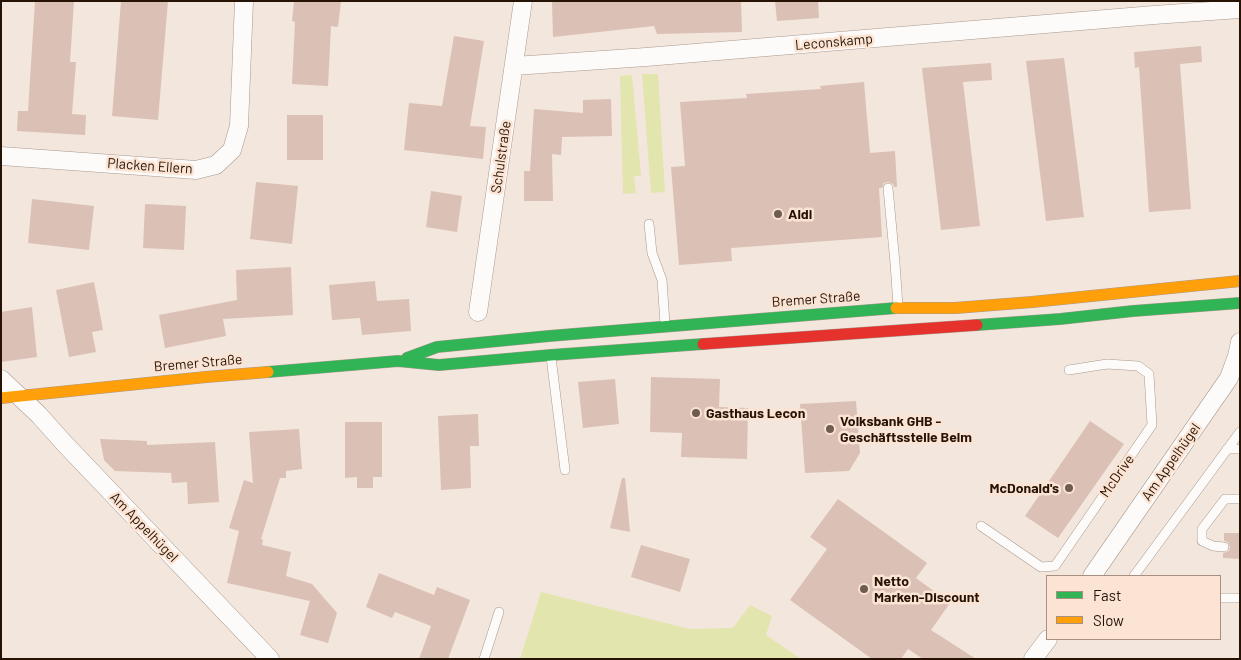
<!DOCTYPE html>
<html>
<head>
<meta charset="utf-8">
<style>
	body { margin:0 }
	#map { position:relative; width:1241px; height:660px; overflow:hidden; background:#f3e6dd; font-family:Barlow,sans-serif }
	canvas { display:block }
	.frame { position:absolute; inset:0; border:2px solid #271304; pointer-events:none }
	.legend { position:absolute; left:1046px; top:575px; width:175px; height:65px; box-sizing:border-box; background:#fce4d4; border:1px solid #a79081; margin:0; padding:6px 9px; list-style:none; font-size:15px; color:#271304 }
	.legend li { display:flex; align-items:center; gap:10px; height:25px }
	.legend b { width:25px; border:1px solid #a79081 }
</style>
</head>
<body>
<div id="map">
<canvas width="1241" height="660"></canvas>
<div class="frame"></div>
<ul class="legend">
<li><b style="height:6px;background:#30b455"></b>Fast</li>
<li><b style="height:6px;background:#ff9f0a"></b>Slow</li>
</ul>
</div>
<script>
const g = document.querySelector('canvas').getContext('2d');
g.lineJoin = 'round';
function fillPath(path, color) {
  g.fillStyle = color;
  g.fill(path, 'evenodd');
}
function shape(rows) {
  const path = new Path2D();
  for (const r of rows) {
    path.moveTo(r[0], r[1]);
    for (let i = 2; i < r.length; i += 2) path.lineTo(r[i], r[i + 1]);
  }
  return path;
}
function strokePath(path, color, width, dash) {
  g.strokeStyle = color;
  g.lineWidth = width;
  g.lineCap = dash ? 'butt' : 'round';
  g.setLineDash(dash || []);
  g.stroke(path);
}
function label(font, color, halo, rows, align = 'center') {
  g.font = font + ' Barlow,sans-serif';
  g.lineWidth = 5;
  g.setLineDash([]);
  g.textBaseline = 'middle';
  g.strokeStyle = halo;
  g.fillStyle = color;
  for (const [text, x, y, turn = 0] of rows) {
    g.save();
    g.translate(x, y);
    g.rotate((+turn || 0) * Math.PI / 180);
    g.textAlign = isNaN(turn) ? turn : align;
    if (halo) g.strokeText(text, 0, 0);
    g.fillText(text, 0, 0);
    g.restore();
  }
}
const green = shape([
	[658,74,665,192,651,193,642,74],
	[632,75,641,176,634,176,636,193,623,194,620,76],
	[541,592,690,629,733,628,750,605,772,616,766,635,801,659,520,659]
]);
const building = shape([
	[35,1,74,1,70,62,76,62,72,114,86,115,85,135,17,131,18,111,28,111],
	[121,1,168,1,158,120,112,116],
	[294,1,341,1,338,27,331,26,328,86,292,84,295,22,292,21],
	[552,1,741,1,742,32,657,34,654,26,553,37],
	[775,1,818,1,819,18,777,21],
	[454,36,484,41,470,126,486,127,483,159,404,150,409,103,442,106],
	[1201,46,1202,62,1180,64,1191,209,1149,212,1139,67,1135,68,1134,52],
	[1064,58,1084,217,1046,221,1026,61],
	[991,63,992,80,963,82,980,226,941,230,922,68],
	[864,82,870,153,895,151,897,187,894,187,893,184,888,182,884,183,882,188,879,188,882,237,731,248,732,261,679,265,671,167,685,166,680,102,747,98,746,94,821,89,820,86],
	[611,99,612,136,562,137,561,155,552,154,553,201,524,201,524,171,530,171,534,109,583,113,583,100],
	[287,115,323,115,323,160,287,160],
	[256,182,298,186,292,244,250,239],
	[431,191,462,196,457,232,426,227],
	[32,199,94,206,89,250,28,243],
	[145,204,186,206,184,250,143,248],
	[291,267,293,315,223,319,226,336,165,348,159,315,237,300,236,270],
	[375,281,377,301,409,299,411,331,362,335,360,318,332,320,329,285],
	[94,282,103,330,92,332,96,352,69,357,56,290],
	[32,307,37,357,1,362,1,312],
	[651,377,720,379,719,407,748,408,747,459,681,457,682,433,650,432],
	[615,379,619,424,583,428,578,382],
	[856,401,860,453,849,471,805,473,800,404],
	[478,414,479,446,470,446,471,488,441,490,438,416],
	[1090,421,1124,444,1058,538,1025,516],
	[345,422,382,422,382,477,373,477,373,488,357,488,357,477,345,478],
	[299,429,302,469,286,471,286,478,280,478,261,539,263,540,262,545,291,552,286,576,312,584,337,613,328,643,300,635,310,601,227,583,239,531,229,528,244,480,253,483,249,432],
	[100,439,147,441,147,445,215,442,219,502,188,504,187,482,172,483,171,473,115,471,104,460],
	[622,478,625,478,630,532,610,528],
	[838,499,927,563,916,578,950,603,931,630,976,659,923,659,908,649,901,659,872,659,790,600,827,549,810,537],
	[1224,533,1240,533,1240,559,1223,558,1223,553,1229,551,1230,547,1228,542,1224,541],
	[641,545,690,559,680,592,631,577],
	[379,573,434,595,437,587,470,600,448,659,419,659,431,626,395,612,392,618,366,607]
]);
const lane = shape([
	[888,188,895,263,898,306],
	[649,224,652,253,662,280,665,324],
	[551,357,565,470],
	[1227,449,1240,449],
	[981,526,1041,567,1055,566,1152,425,1149,374,1138,366,1107,364,1069,370],
	[1224,547,1213,546,1202,541,1202,529,1225,499,1240,499],
	[1134,576,1240,432],
	[1220,598,1240,598],
	[484,659,499,612]
]);
const street = shape([
	[514,66,646,57,1154,15,1240,9],
	[1,156,196,170,216,165,232,150,239,126,244,1],
	[478,312,523,1],
	[1,379,39,415,64,443,270,659],
	[1092,576,1229,378,1237,356,1240,342],
	[1033,659,1048,639]
]);
const fast = shape([
	[977,325,1060,319,1133,311,1240,303],
	[407,358,437,347,549,336,896,308],
	[268,372,398,361,439,365,551,355,703,344]
]);
const slow = shape([
	[896,308,955,308,1032,302,1240,281],
	[1,398,206,377,268,372]
]);
const jam = shape([
	[703,344,977,325]
]);
const markers = [
	[778,214,5,"#6e5d50"],
	[696,413,5,"#6e5d50"],
	[830,429,5,"#6e5d50"],
	[1069,488,5,"#6e5d50"],
	[864,589,5,"#6e5d50"]
];
const streetNames = [
	["Leconskamp",834,42,-5],
	["Schulstraße",501,157,-82],
	["Placken Ellern",150,166,4],
	["Bremer Straße",816,299,-4],
	["Bremer Straße",198,363,-5],
	["Am Appelhügel",1171,462,-55],
	["McDrive",1117,476,-55],
	["Am Appelhügel",144,527,46]
];
const poiNames = [
	["Aldi",788,214],
	["Gasthaus Lecon",706,413],
	["Volksbank GHB -",840,421],
	["Geschäftsstelle Belm",840,437],
	["McDonald's",1059,488,"right"],
	["Netto",874,581],
	["Marken-Discount",874,597]
];
fillPath(green, '#e2e5ae');
fillPath(building, '#dbc0b5');
strokePath(lane, '#a8998d', 10);
strokePath(street, '#a8998d', 19);
strokePath(fast, '#a8998d', 12);
strokePath(slow, '#a8998d', 12);
strokePath(jam, '#a8998d', 12);
strokePath(lane, '#fdfbfa', 9);
strokePath(street, '#fdfbfa', 18);
strokePath(fast, '#30b455', 11);
strokePath(slow, '#ff9f0a', 11);
strokePath(jam, '#e5322d', 11);
for (const [x, y, r, color] of markers) {
  const dot = new Path2D();
  dot.arc(x, y, r, 0, 2 * Math.PI);
  g.fillStyle = color;
  g.fill(dot);
  strokePath(dot, '#fce4d4', 2);
}
label('14px', '#271304', '#fce4d4', streetNames);
label('bold 14px', '#271304', '#fce4d4', poiNames, 'left');
</script>
</body>
</html>
